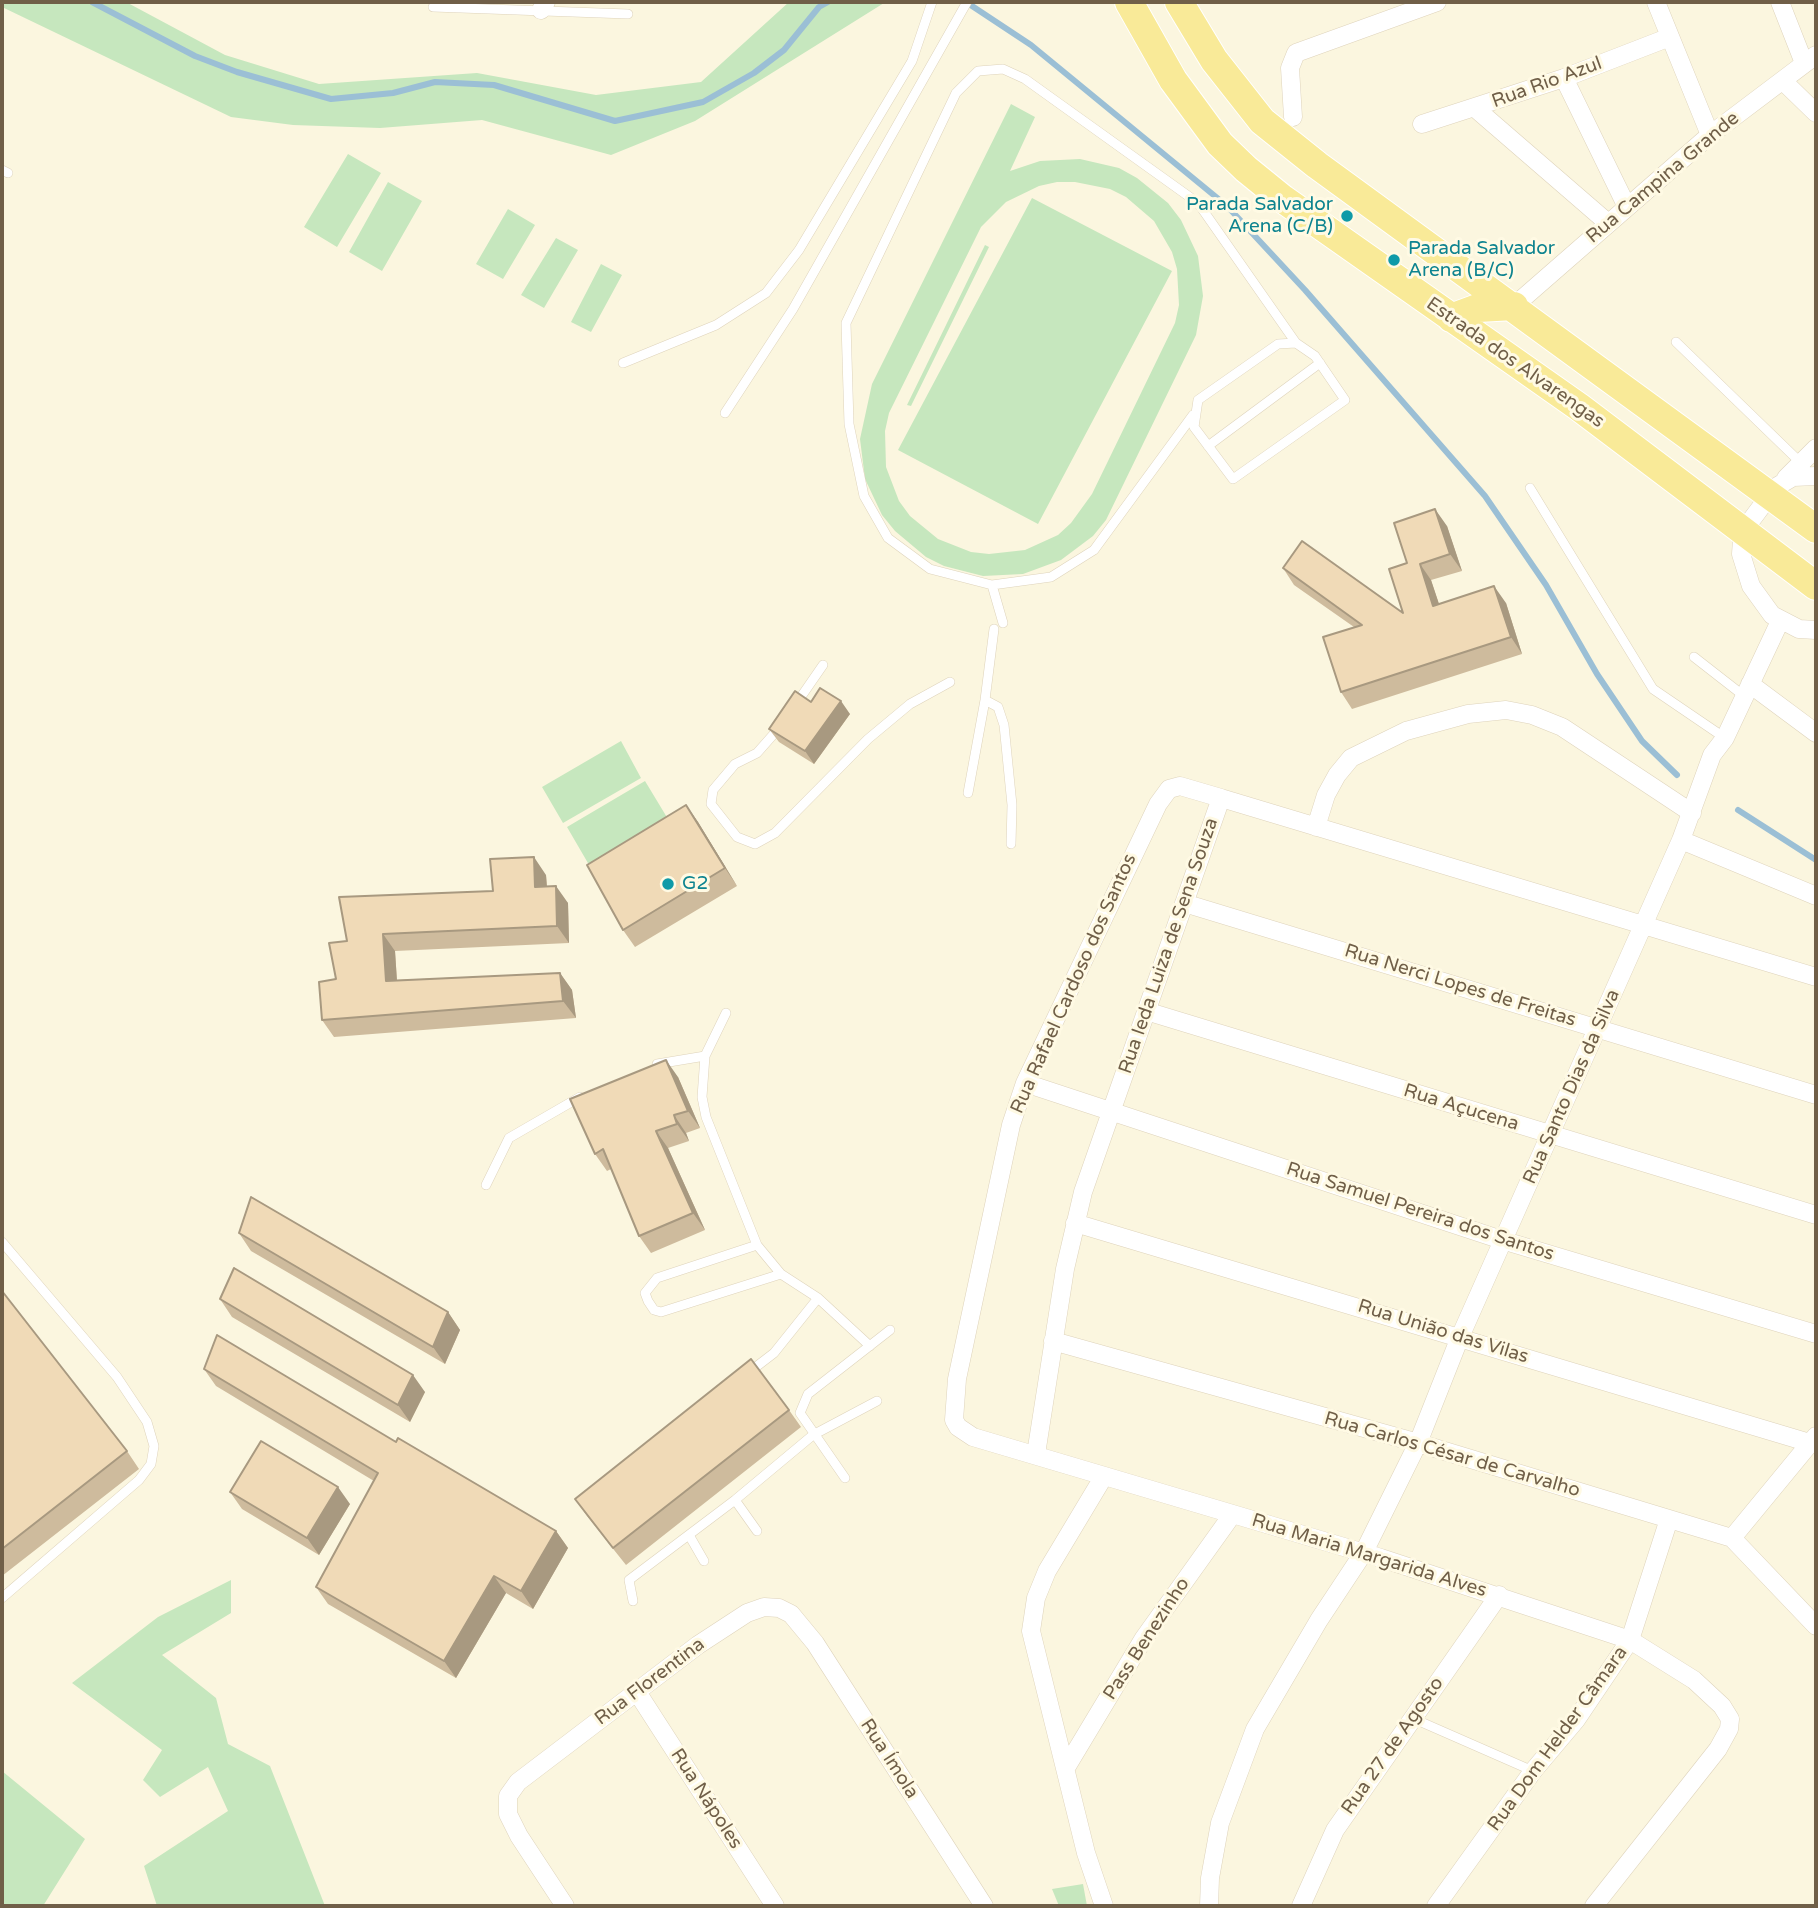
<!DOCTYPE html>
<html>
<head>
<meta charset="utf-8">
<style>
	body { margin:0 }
	#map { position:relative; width:1818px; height:1908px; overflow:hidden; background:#fbf6df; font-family:"Varela Round",sans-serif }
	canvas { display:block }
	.frame { position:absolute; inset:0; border:4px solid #705f48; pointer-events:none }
</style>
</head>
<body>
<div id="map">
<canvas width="1818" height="1908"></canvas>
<div class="frame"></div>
</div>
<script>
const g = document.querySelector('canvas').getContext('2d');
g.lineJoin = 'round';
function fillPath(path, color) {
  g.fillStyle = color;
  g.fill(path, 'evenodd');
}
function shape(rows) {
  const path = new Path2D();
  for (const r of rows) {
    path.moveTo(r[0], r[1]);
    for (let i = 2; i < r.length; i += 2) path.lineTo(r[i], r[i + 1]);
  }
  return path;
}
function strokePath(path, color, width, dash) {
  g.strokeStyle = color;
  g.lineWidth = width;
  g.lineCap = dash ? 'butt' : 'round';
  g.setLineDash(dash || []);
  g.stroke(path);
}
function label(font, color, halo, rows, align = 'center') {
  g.font = font + ' "Varela Round",sans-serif';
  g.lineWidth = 6;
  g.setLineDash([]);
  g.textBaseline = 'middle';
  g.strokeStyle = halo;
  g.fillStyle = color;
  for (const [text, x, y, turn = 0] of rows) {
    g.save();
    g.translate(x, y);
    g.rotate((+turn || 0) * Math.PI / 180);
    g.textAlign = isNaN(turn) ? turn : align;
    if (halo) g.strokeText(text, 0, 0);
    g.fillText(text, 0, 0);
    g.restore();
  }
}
const green = shape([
	[2,2,126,2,225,55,319,84,477,73,596,95,701,82,789,2,884,3,695,121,611,155,482,120,380,128,293,125,231,117,2,7],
	[1011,104,1035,117,1010,171,1040,161,1080,159,1119,168,1137,178,1168,203,1181,220,1198,256,1203,296,1196,335,1106,520,1093,536,1061,560,1023,574,983,576,944,566,926,557,895,531,882,515,865,479,860,439,872,384],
	[1057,182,1075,182,1110,189,1126,197,1154,221,1172,252,1177,269,1179,305,1175,323,1092,494,1071,523,1058,535,1025,550,989,554,971,552,938,539,910,516,899,501,886,467,885,431,889,413,981,227,1006,202,1039,186],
	[348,154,381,173,337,247,304,227],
	[388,182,422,201,382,271,349,252],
	[1032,198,1172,271,1038,524,898,450],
	[508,209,535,225,503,279,476,264],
	[556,238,578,250,544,308,521,295],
	[985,245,989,247,911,406,907,405],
	[601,264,622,275,591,332,571,322],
	[621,741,641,778,563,823,542,787],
	[645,781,671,824,592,870,567,827],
	[231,1580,231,1613,162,1655,216,1698,228,1744,270,1766,325,1906,157,1906,144,1866,228,1811,208,1767,160,1797,143,1780,162,1750,72,1683,158,1617],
	[2,1771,85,1839,43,1906,2,1906],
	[1083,1884,1087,1906,1059,1906,1052,1889]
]);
const stream = shape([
	[92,2,195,56,237,72,331,99,393,93,435,82,494,85,615,121,703,102,754,73,784,50,819,7,828,2],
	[966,2,1031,45,1227,206,1305,290,1485,496,1546,585,1597,674,1642,741,1677,775],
	[1738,810,1816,860]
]);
const lane = shape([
	[433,7,628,14],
	[2,170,8,173],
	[1676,342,1801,463],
	[1296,343,1315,356,1345,400,1233,479,1194,427,1198,400,1278,344,1296,343],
	[623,363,716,325,766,293,799,250,912,61,932,2],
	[725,413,793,309,967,2],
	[1193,415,1094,550,1051,577,992,585,930,569,888,538,864,496,849,424,846,323,956,93,978,71,1003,69,1025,79,1198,203,1296,343],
	[1208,446,1320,363],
	[1530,488,1653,689,1725,738],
	[992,585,1003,623],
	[1694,657,1744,696],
	[985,700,994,629],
	[796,704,823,665],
	[780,727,757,753,735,764,713,790,711,804,737,837,755,844,775,833,868,739,910,704,950,682],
	[968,793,985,700,998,707,1004,725,1012,805,1011,844],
	[726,1013,705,1056,702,1097,706,1117,757,1245,781,1274,818,1298,870,1346],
	[657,1064,705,1056],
	[486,1185,509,1138,580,1097],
	[2,1242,117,1377,147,1422,154,1446,151,1464,139,1480,2,1598],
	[757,1245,657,1278,645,1293,648,1301,654,1310,661,1312,781,1274],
	[748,1373,774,1353,818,1298],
	[845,1478,800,1413,808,1394,890,1330],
	[735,1500,757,1531],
	[689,1535,704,1561],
	[633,1601,629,1580,735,1500,813,1435,877,1401],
	[1412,1718,1533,1771]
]);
const street = shape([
	[1656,2,1710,135],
	[1780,2,1804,63],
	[541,10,546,2],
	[1564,78,1627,207],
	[1783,81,1816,113],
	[1475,108,1608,223],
	[1293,117,1290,68,1296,53,1437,2],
	[1422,124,1564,78,1670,37],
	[1514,306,1710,135,1816,55],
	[1816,476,1793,477,1776,487,1752,519,1742,540,1741,554,1751,586,1772,615,1799,629,1816,630],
	[1786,478,1816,448],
	[1750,684,1816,733],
	[1221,798,1180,786,1169,789,1158,804,1025,1083,1011,1125,957,1379,954,1420,958,1427,973,1437,1381,1558,1630,1640,1694,1680,1722,1706,1730,1719,1729,1729,1718,1749,1594,1906],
	[1316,827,1326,795,1337,775,1351,758,1406,731,1468,714,1506,710,1532,715,1562,727,1692,813],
	[1681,840,1816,896],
	[1184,903,1816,1095],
	[1146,1011,1816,1215],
	[1025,1083,1505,1241,1816,1334],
	[1075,1223,1810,1443],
	[1053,1341,1418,1443,1732,1538,1816,1626],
	[1036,1454,1065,1269,1083,1192,1221,798,1816,977],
	[1732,1538,1816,1436],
	[637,1692,775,1906],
	[1067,1766,1144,1638,1232,1515],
	[565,1906,519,1836,508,1814,508,1796,518,1782,698,1645,747,1613,764,1607,779,1608,791,1614,815,1643,984,1906],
	[1104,1906,1086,1853,1031,1631,1036,1598,1047,1571,1104,1476],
	[1209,1906,1210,1878,1220,1823,1255,1729,1319,1620,1364,1552,1418,1443,1460,1337,1681,840,1712,755,1725,738,1780,621],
	[1301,1906,1335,1830,1499,1595],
	[1436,1906,1533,1771,1576,1720,1630,1640,1669,1519]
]);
const primary = shape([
	[1129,2,1173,80,1220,144,1246,169,1283,199,1579,407,1816,586],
	[1179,2,1214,60,1262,121,1317,165,1816,529],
	[1451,318,1478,308,1514,306]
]);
const wall = shape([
	[1447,526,1462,571,1431,580,1439,604,1506,603,1522,654,1352,709,1341,692,1354,627,1294,585,1283,568,1403,613,1407,563],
	[811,702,850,714,814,764,779,742,769,729],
	[686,805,698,822,737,886,635,947,623,930],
	[546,875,547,886,568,903,569,943,395,951,397,980,560,973,572,990,576,1018,334,1037,322,1020,336,979,347,941],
	[678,1077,700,1128,686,1133,689,1141,668,1148,705,1230,651,1253,639,1236,611,1169,607,1171,595,1154],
	[239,1233,448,1312,460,1330,445,1364,251,1251],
	[2,1291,127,1451,139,1469,2,1576],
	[220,1299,425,1392,410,1422,232,1317],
	[204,1369,396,1442,556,1531,568,1548,533,1609,506,1593,456,1678,328,1604,316,1587,374,1481,216,1386],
	[789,1410,801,1427,626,1565,587,1516,575,1499],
	[230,1492,350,1504,319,1555,242,1509]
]);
const shadedWall = shape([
	[1435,509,1447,526,1462,571,1450,554],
	[1420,564,1431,580,1445,622,1433,606],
	[1494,586,1506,603,1522,654,1511,637],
	[841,701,850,714,814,764,805,751],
	[686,805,698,822,737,886,725,868],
	[534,857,546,875,548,904,535,887],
	[556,886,568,903,569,943,557,926],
	[383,934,395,951,398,998,386,981],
	[560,973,572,990,576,1018,563,1001],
	[666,1060,678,1077,700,1128,688,1111],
	[674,1115,686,1133,689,1141,677,1124],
	[656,1131,668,1148,705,1230,693,1213],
	[448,1312,460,1330,445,1364,433,1347],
	[413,1375,425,1392,410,1422,398,1405],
	[338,1487,350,1504,319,1555,307,1538],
	[556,1531,568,1548,533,1609,521,1591],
	[494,1576,506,1593,456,1678,444,1661]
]);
const building = shape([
	[1435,509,1450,554,1420,564,1433,606,1494,586,1511,637,1341,692,1323,637,1362,625,1283,568,1302,541,1403,613,1389,569,1407,563,1394,523,1435,509],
	[820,688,841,701,805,751,769,729,795,691,811,702,820,688],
	[686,805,725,868,623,930,587,865,686,805],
	[534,857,535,887,556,886,557,926,383,934,386,981,560,973,563,1001,322,1020,319,982,336,979,329,943,347,941,339,897,493,891,490,859,534,857],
	[666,1060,688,1111,674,1115,677,1124,656,1131,693,1213,639,1236,603,1149,595,1154,570,1099,666,1060],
	[251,1197,448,1312,433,1347,239,1233,251,1197],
	[234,1268,413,1375,398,1405,220,1299,234,1268],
	[2,1291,127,1451,2,1549,2,1291],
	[217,1335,396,1442,398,1438,556,1531,521,1591,494,1576,444,1661,316,1587,378,1473,204,1369,217,1335],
	[751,1359,789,1410,613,1548,575,1499,751,1359],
	[261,1441,338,1487,307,1538,230,1492,261,1441]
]);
const markers = [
	[1347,216,7,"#0f9aa8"],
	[1394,260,7,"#0f9aa8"],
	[668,884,7,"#0f9aa8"]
];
const streetNames = [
	["Rua Rio Azul",1547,83,-20],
	["Rua Campina Grande",1663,178,-40],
	["Estrada dos Alvarengas",1515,363,35],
	["Rua Ieda Luiza de Sena Souza",1169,946,-71],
	["Rua Rafael Cardoso dos Santos",1074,984,-66],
	["Rua Nerci Lopes de Freitas",1460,986,17],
	["Rua Santo Dias da Silva",1572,1087,-66],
	["Rua Açucena",1461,1108,17],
	["Rua Samuel Pereira dos Santos",1420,1212,18],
	["Rua União das Vilas",1443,1332,17],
	["Rua Carlos César de Carvalho",1452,1455,16],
	["Rua Maria Margarida Alves",1369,1556,17],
	["Pass Benezinho",1147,1639,-57],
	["Rua Florentina",650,1682,-37],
	["Rua Dom Helder Câmara",1558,1739,-54],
	["Rua 27 de Agosto",1393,1746,-55],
	["Rua Ímola",889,1759,57],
	["Rua Nápoles",706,1799,57]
];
const cultureNames = [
	["Parada Salvador",1333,205,"right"],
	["Arena (C/B)",1333,227,"right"],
	["Parada Salvador",1408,249],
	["Arena (B/C)",1408,271],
	["G2",682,884]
];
fillPath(green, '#c6e7be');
strokePath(stream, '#9bbfd5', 6);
strokePath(lane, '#ded3bb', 10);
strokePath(street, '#ded3bb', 19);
strokePath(primary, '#fff', 30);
strokePath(lane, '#fff', 9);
strokePath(street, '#fff', 18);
strokePath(primary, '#f9ea98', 28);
fillPath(wall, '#cebb9d');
fillPath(shadedWall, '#a89980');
fillPath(building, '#f0dab7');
strokePath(building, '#a89980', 2);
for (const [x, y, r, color] of markers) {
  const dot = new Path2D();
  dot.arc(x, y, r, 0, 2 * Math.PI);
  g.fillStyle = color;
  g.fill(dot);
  strokePath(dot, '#fffae4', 2.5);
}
label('19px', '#705f48', '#fffae4', streetNames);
label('19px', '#0d838f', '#fffae4', cultureNames, 'left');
</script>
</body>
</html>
